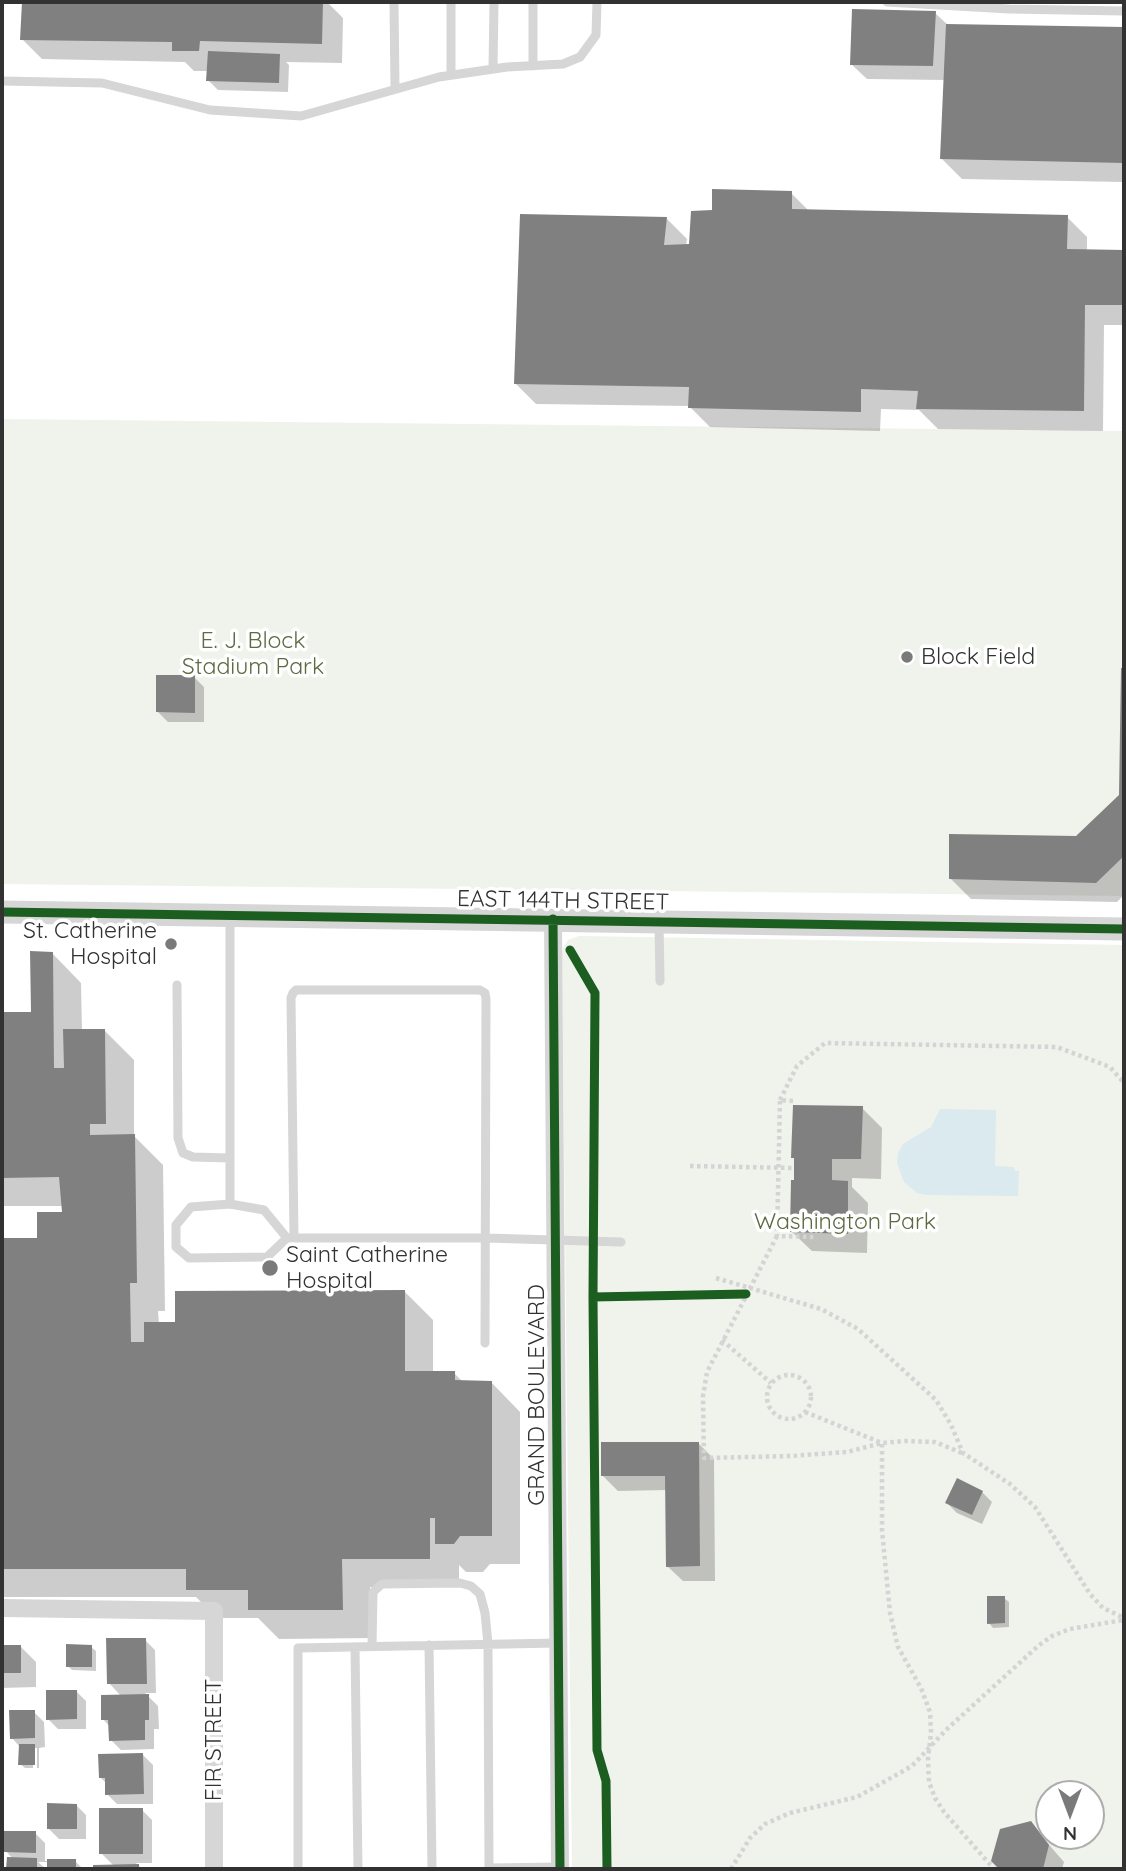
<!DOCTYPE html>
<html>
<head>
<meta charset="utf-8">
<style>
	body { margin:0 }
	#map { position:relative; width:1126px; height:1871px; overflow:hidden; background:#fff; font-family:Quicksand,sans-serif }
	canvas { display:block }
	.frame { position:absolute; inset:0; border:4px solid #323232; pointer-events:none }
	.north { position:absolute; left:1035px; top:1780px; width:70px; height:70px; box-sizing:border-box; background:#fff; border:2px solid #adadad; border-radius:50%; rotate:180deg; font-size:19px; font-weight:700; line-height:28px; text-align:center; color:#323232 }
	.north::after { content:''; display:block; margin:auto; width:24px; height:32px; background:#7a7a7a; clip-path:polygon(50% 0,100% 100%,50% 72%,0 100%) }
</style>
</head>
<body>
<div id="map">
<canvas width="1126" height="1871"></canvas>
<div class="frame"></div>
<div class="north">N</div>
</div>
<script>
const g = document.querySelector('canvas').getContext('2d');
g.lineJoin = 'round';
function fillPath(path, color) {
  g.fillStyle = color;
  g.fill(path, 'evenodd');
}
function shape(rows) {
  const path = new Path2D();
  for (const r of rows) {
    if (r.length === 3) {
      path.moveTo(r[0] + r[2], r[1]);
      path.arc(r[0], r[1], r[2], 0, 2 * Math.PI);
      continue;
    }
    path.moveTo(r[0], r[1]);
    for (let i = 2; i < r.length; i += 2) path.lineTo(r[i], r[i + 1]);
  }
  return path;
}
function strokePath(path, color, width, dash) {
  g.strokeStyle = color;
  g.lineWidth = width;
  g.lineCap = dash ? 'butt' : 'round';
  g.setLineDash(dash || []);
  g.stroke(path);
}
function label(font, color, halo, rows, align = 'center') {
  g.font = font + ' Quicksand,sans-serif';
  g.lineWidth = 7;
  g.setLineDash([]);
  g.textBaseline = 'middle';
  g.strokeStyle = halo;
  g.fillStyle = color;
  for (const [text, x, y, turn = 0] of rows) {
    g.save();
    g.translate(x, y);
    g.rotate((+turn || 0) * Math.PI / 180);
    g.textAlign = isNaN(turn) ? turn : align;
    if (halo) g.strokeText(text, 0, 0);
    g.fillText(text, 0, 0);
    g.restore();
  }
}
const green = shape([
	[2,419,1124,431,1124,896,2,884],
	[579,936,1124,945,1124,1869,572,1869,562,954,563,948,568,940],
	[1049,1794,1091,1794,1091,1836,1049,1836]
]);
const water = shape([
	[940,1109,996,1110,995,1166,1014,1167,1015,1171,1019,1171,1018,1196,927,1195,917,1193,904,1182,897,1163,898,1153,903,1144,931,1127]
]);
const shadow = shape([
	[23,2,327,2,343,18,342,63,286,62,289,65,288,92,218,90,208,80,209,71,194,71,185,62,42,59,22,39],
	[935,13,949,26,1124,29,1124,182,962,179,942,159,945,80,867,79,851,64],
	[791,193,809,211,1067,217,1087,237,1087,251,1124,252,1124,325,1104,325,1103,431,938,429,919,410,881,409,880,431,710,427,689,406,536,404,516,384,667,219,687,239,686,246,690,246,714,212],
	[1122,670,1124,670,1124,895,1117,902,971,899,951,879,1076,837,1121,796],
	[194,677,204,687,204,722,168,722,158,712],
	[52,953,81,983,82,1031,105,1031,134,1060,134,1136,163,1165,165,1311,158,1311,159,1324,177,1324,404,1291,433,1320,433,1373,454,1373,463,1382,491,1382,520,1412,520,1564,490,1564,483,1572,466,1572,459,1565,459,1587,370,1587,372,1638,279,1639,258,1618,217,1618,196,1597,2,1597,2,1239,38,1239,64,1214,63,1206,2,1206,2,1014,32,1014],
	[862,1108,882,1128,881,1179,852,1178,852,1187,868,1203,867,1253,812,1251,791,1231,793,1182],
	[698,1443,714,1459,715,1581,683,1581,667,1566,667,1490,618,1491,603,1476],
	[982,1492,992,1502,982,1524,957,1513,947,1503],
	[1004,1598,1009,1602,1009,1627,993,1628,989,1623],
	[145,1640,155,1650,156,1693,145,1693,158,1706,159,1729,154,1729,154,1749,121,1750,111,1740,110,1727,103,1719,121,1696,109,1683],
	[20,1646,36,1662,36,1687,2,1688,2,1647],
	[91,1647,96,1651,96,1671,72,1670,68,1666],
	[76,1691,86,1701,86,1729,58,1729,48,1719],
	[34,1712,44,1722,45,1747,39,1748,39,1768,37,1768,37,1748,33,1748,33,1768,25,1768,20,1764,20,1747,12,1738],
	[143,1755,153,1765,153,1804,117,1804,107,1794,107,1784,101,1778],
	[76,1805,86,1815,86,1839,59,1839,49,1829],
	[142,1810,152,1820,152,1863,136,1863,142,1869,95,1869,95,1867,114,1866,101,1853],
	[1030,1823,1064,1862,1062,1869,1002,1869,993,1860],
	[35,1833,45,1843,45,1861,75,1861,83,1869,48,1869,49,1862,38,1862,46,1869,8,1869,8,1859,13,1859,6,1851]
]);
const building = shape([
	[22,2,323,2,322,44,200,41,199,51,172,51,172,42,20,40],
	[852,9,936,11,933,66,850,65],
	[946,24,1124,27,1124,163,940,159],
	[208,51,280,54,279,83,206,81],
	[712,189,792,191,792,209,1068,215,1067,249,1124,250,1124,305,1085,305,1084,411,916,409,918,391,861,389,861,412,688,408,689,387,514,384,520,214,667,217,664,245,689,244,691,211,712,210],
	[1121,668,1124,668,1124,856,1096,883,949,879,949,834,1076,836,1119,795],
	[156,675,195,675,195,713,156,712],
	[30,951,53,952,54,1068,64,1068,63,1029,105,1029,106,1124,90,1124,90,1135,135,1134,137,1283,130,1283,131,1342,144,1342,144,1322,175,1322,175,1291,405,1290,405,1371,455,1371,455,1380,492,1381,492,1536,460,1536,454,1544,435,1544,435,1518,430,1518,430,1559,342,1559,343,1610,248,1610,248,1590,186,1590,186,1569,2,1569,2,1238,37,1238,37,1212,62,1212,59,1177,2,1178,2,1012,31,1012],
	[793,1105,863,1106,861,1159,832,1159,832,1180,848,1181,848,1234,790,1232,791,1180,794,1180,794,1158,791,1158],
	[601,1442,699,1442,700,1566,666,1567,665,1476,601,1476],
	[957,1478,983,1491,972,1515,945,1503],
	[987,1596,1005,1596,1005,1623,987,1624],
	[106,1638,146,1638,147,1684,107,1684],
	[66,1644,92,1645,92,1667,66,1667],
	[2,1645,21,1645,21,1673,2,1673],
	[46,1690,77,1690,77,1719,46,1720],
	[149,1694,149,1720,145,1720,145,1740,109,1741,108,1720,101,1720,101,1695],
	[9,1710,35,1710,35,1738,10,1739],
	[19,1744,35,1744,35,1765,18,1765],
	[143,1753,144,1794,105,1795,105,1778,99,1778,98,1754],
	[47,1803,77,1804,77,1829,47,1829],
	[99,1808,143,1808,143,1854,99,1854],
	[1031,1821,1049,1845,1043,1869,999,1869,991,1861,1000,1829],
	[4,1831,36,1831,36,1853,4,1852],
	[7,1857,37,1858,37,1869,6,1869],
	[47,1859,76,1859,76,1869,47,1869],
	[139,1864,139,1869,93,1869,93,1865]
]);
const path = shape([
	[780,1100,797,1066,825,1043,1057,1047,1110,1067,1124,1083],
	[793,1101,780,1100,777,1236,814,1237],
	[690,1166,794,1168],
	[777,1236,707,1372,703,1396,704,1458,792,1456,847,1452,882,1443,905,1441,935,1442,962,1453],
	[716,1278,821,1309,858,1329,936,1400,951,1425,963,1453,1010,1484,1035,1507,1090,1594,1103,1608,1124,1618],
	[722,1340,771,1383],
	[789,1397,22],
	[805,1412,882,1443,882,1530,890,1613,898,1647,921,1688,930,1712,931,1733,928,1759,929,1782,935,1798,944,1812,994,1869],
	[731,1869,750,1838,765,1824,790,1813,857,1797,912,1766,946,1730,1038,1646,1052,1636,1070,1629,1123,1620]
]);
const service = shape([
	[394,2,395,89],
	[451,2,451,75],
	[533,2,533,66],
	[887,2,1009,9,1124,11],
	[493,69,494,2],
	[2,81,102,83,210,110,301,116,439,77,507,67,563,64,580,57,596,35,597,2],
	[230,917,230,1204],
	[659,923,660,981],
	[177,985,178,1138,183,1153,193,1157,230,1158],
	[287,1238,264,1210,230,1204,191,1207,176,1225,176,1247,189,1258,267,1257,287,1238,486,1238,621,1242],
	[294,1238,291,998,293,993,296,990,480,990,485,993,486,999,485,1343],
	[429,1645,432,1869],
	[372,1646,373,1592,382,1584,460,1583,471,1586,480,1594,485,1613,488,1644,489,1869],
	[355,1647,358,1869],
	[489,1868,560,1867],
	[298,1869,298,1648,558,1643]
]);
const minor = shape([
	[553,919,560,1869],
	[2,1608,214,1611,214,1869]
]);
const tertiary = shape([
	[2,912,1124,929]
]);
const cycleway = shape([
	[2,912,1124,929],
	[553,919,560,1869],
	[570,950,595,993,593,1297,597,1750,606,1781,607,1869],
	[593,1297,746,1294]
]);
const markers = [
	[907,657,7,"#7a7a7a"],
	[171,944,7,"#7a7a7a"],
	[270,1268,9,"#7a7a7a"]
];
const parkNames = [
	["E. J. Block",253,641],
	["Stadium Park",253,667],
	["Washington Park",845,1222]
];
const poiNames = [
	["Block Field",921,657],
	["St. Catherine",157,931,"right"],
	["Hospital",157,957,"right"],
	["Saint Catherine",286,1255],
	["Hospital",286,1281]
];
const streetNames = [
	["EAST 144TH STREET",563,901,1],
	["GRAND BOULEVARD",537,1395,-90],
	["FIR STREET",214,1740,-90]
];
fillPath(green, '#f0f2ec');
fillPath(water, '#daeaee');
fillPath(shadow, '#0003');
fillPath(building, '#808080');
strokePath(path, '#d4d4d4', 4.5, [3.5, 3.5]);
strokePath(service, '#d6d6d6', 9);
strokePath(minor, '#d6d6d6', 18);
strokePath(tertiary, '#d6d6d6', 23);
strokePath(cycleway, '#1b5e20', 9);
for (const [x, y, r, color] of markers) {
  const dot = new Path2D();
  dot.arc(x, y, r, 0, 2 * Math.PI);
  g.fillStyle = color;
  g.fill(dot);
  strokePath(dot, '#fff', 2.5);
}
label('23px', '#5d6b42', '#fff', parkNames);
label('23px', '#323232', '#fff', poiNames, 'left');
label('23px', '#323232', '#fff', streetNames);
</script>
</body>
</html>
